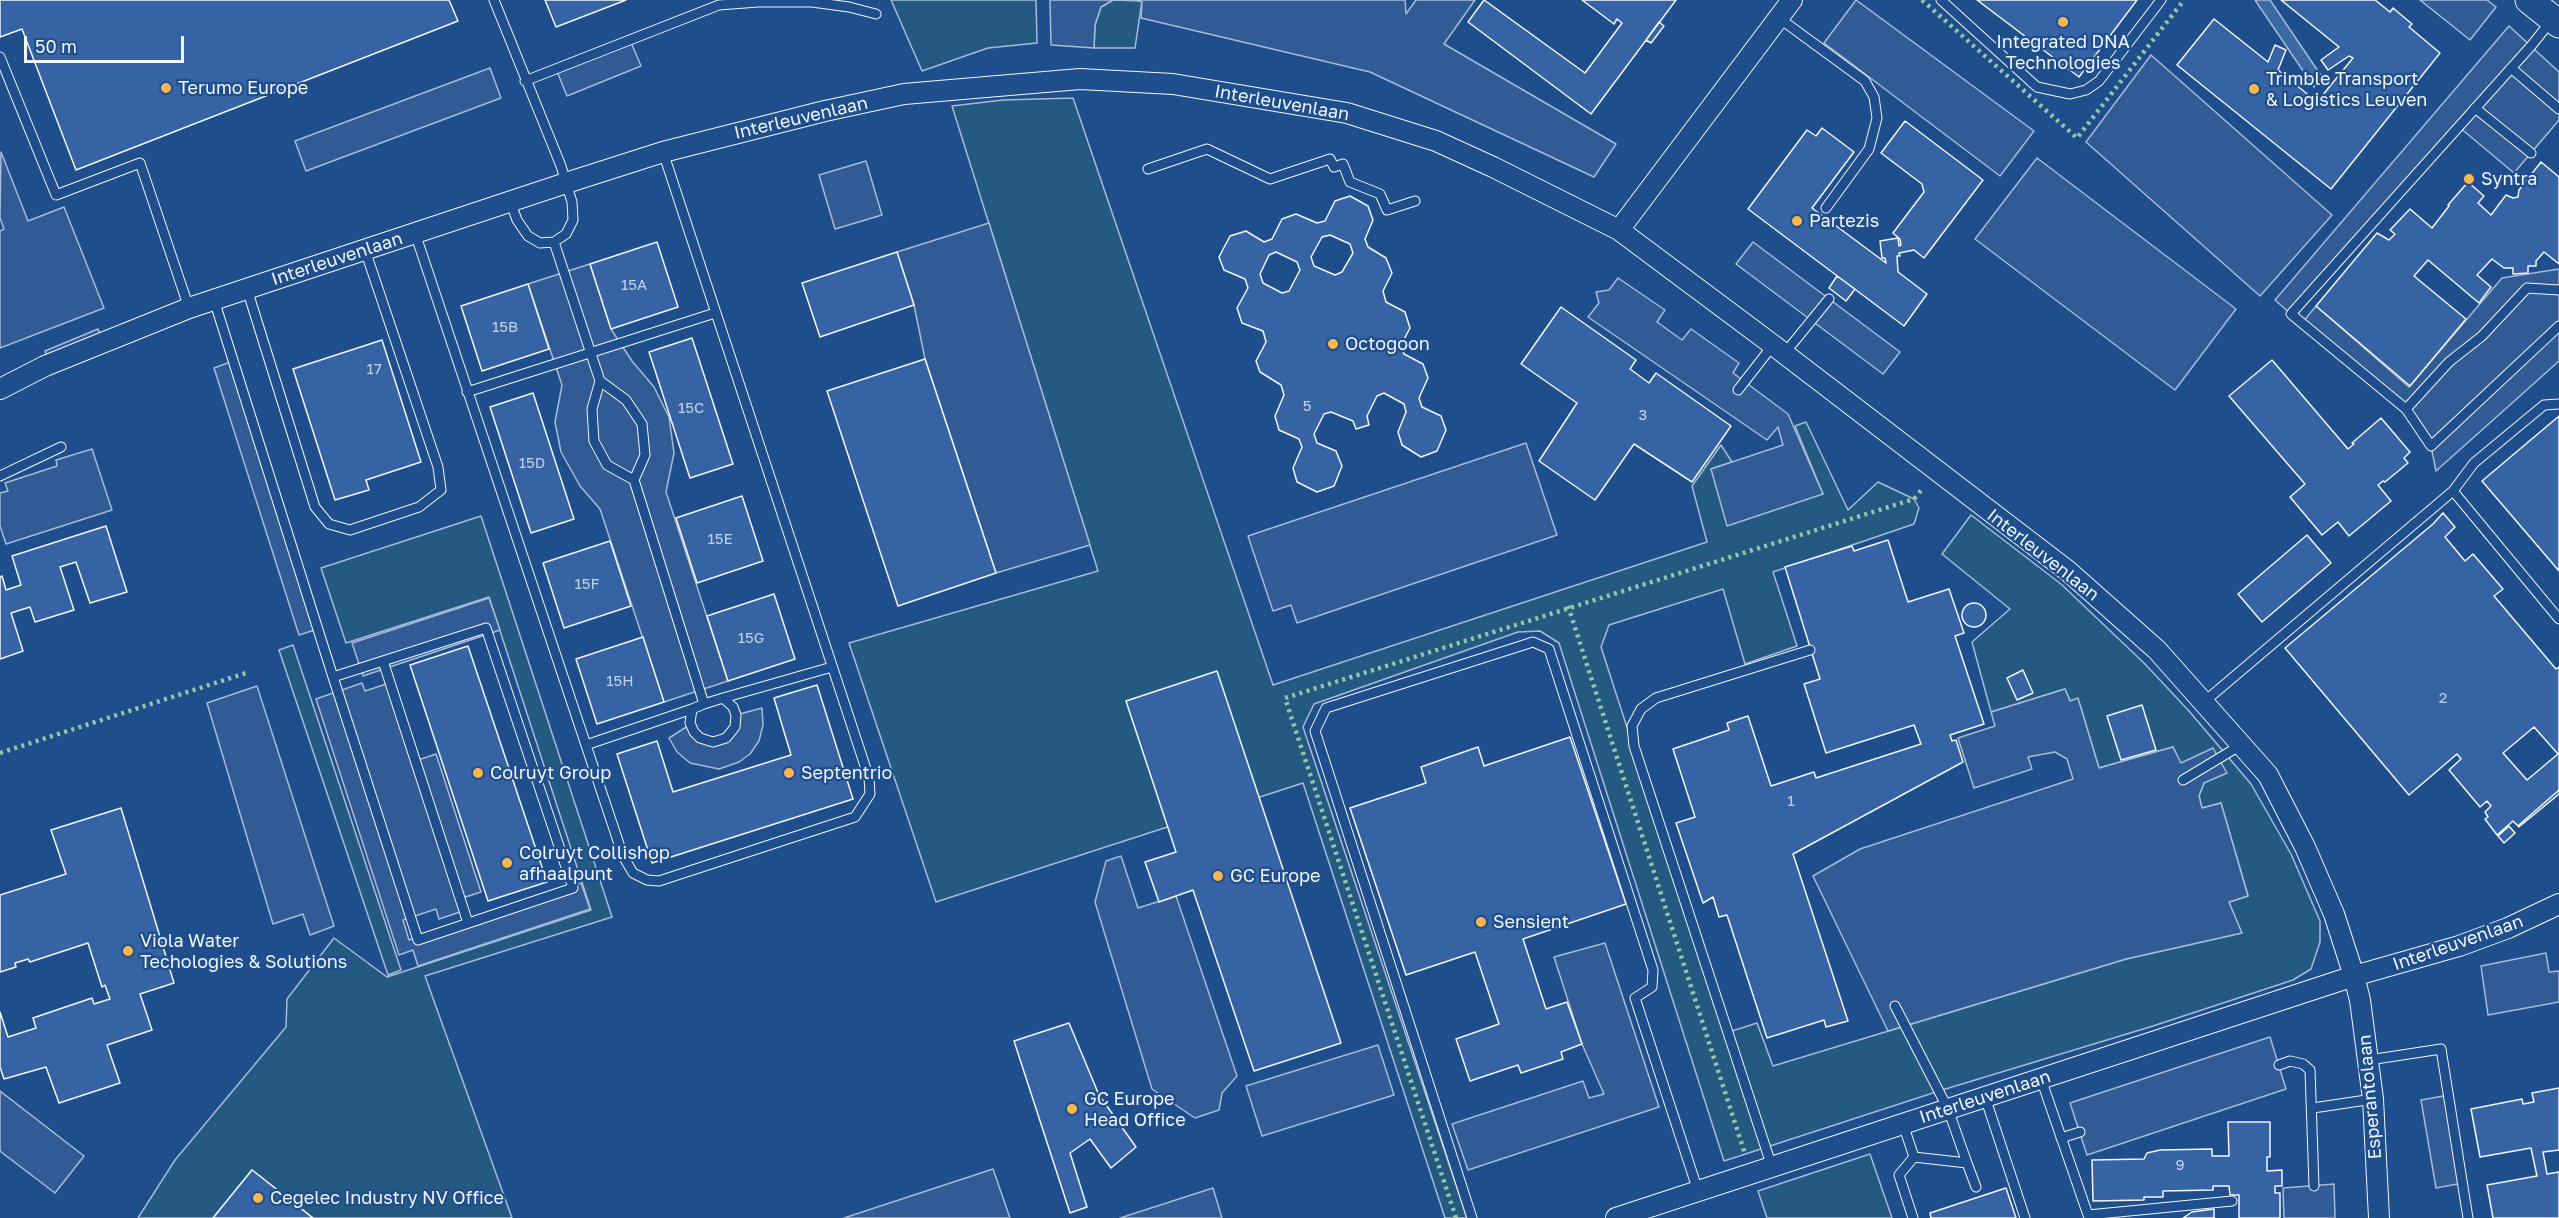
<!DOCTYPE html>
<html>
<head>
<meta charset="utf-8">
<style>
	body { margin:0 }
	#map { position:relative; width:2559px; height:1218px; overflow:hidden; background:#1f4e8c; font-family:"Golos Text",sans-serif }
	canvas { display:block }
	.scale { position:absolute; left:24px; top:36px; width:160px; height:27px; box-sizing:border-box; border:3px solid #f2f6ff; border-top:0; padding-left:8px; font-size:18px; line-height:21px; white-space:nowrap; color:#f2f6ff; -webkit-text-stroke:4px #1f4e8c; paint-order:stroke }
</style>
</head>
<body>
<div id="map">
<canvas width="2559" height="1218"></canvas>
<div class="scale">50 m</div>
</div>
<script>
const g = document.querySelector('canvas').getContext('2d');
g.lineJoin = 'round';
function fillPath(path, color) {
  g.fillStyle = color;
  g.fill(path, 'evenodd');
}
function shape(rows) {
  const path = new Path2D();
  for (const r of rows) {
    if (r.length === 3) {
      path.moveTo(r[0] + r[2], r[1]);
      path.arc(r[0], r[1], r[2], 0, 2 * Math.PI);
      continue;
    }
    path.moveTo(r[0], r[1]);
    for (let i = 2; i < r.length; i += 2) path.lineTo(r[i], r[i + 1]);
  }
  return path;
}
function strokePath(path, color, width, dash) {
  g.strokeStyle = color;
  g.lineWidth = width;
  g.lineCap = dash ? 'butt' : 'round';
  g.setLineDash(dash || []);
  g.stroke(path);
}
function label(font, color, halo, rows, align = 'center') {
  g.font = font + ' "Golos Text",sans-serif';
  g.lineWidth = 4.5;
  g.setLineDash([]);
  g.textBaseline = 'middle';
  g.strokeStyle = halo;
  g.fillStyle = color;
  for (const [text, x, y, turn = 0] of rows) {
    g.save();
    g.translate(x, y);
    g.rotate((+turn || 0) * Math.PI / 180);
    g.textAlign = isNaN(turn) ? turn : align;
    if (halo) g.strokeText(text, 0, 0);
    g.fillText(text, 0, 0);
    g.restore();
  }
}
const green = shape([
	[891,0,1036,0,1037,43,988,48,922,71,891,0],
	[1113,0,1142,1,1135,48,1094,48,1095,25,1101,7,1113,0],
	[1073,98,1273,685,1707,542,1692,486,1721,445,1732,462,1711,469,1823,494,1795,426,1806,422,1848,510,1878,482,1914,499,1919,508,1914,524,1773,572,1797,646,1745,664,1723,589,1609,625,1601,647,1726,1033,1757,1023,1773,1066,2126,959,2241,933,2229,902,2248,896,2221,803,2202,808,2199,796,2204,783,2180,763,2173,747,2099,768,2078,699,2070,701,2065,689,1991,712,1972,642,2010,609,1942,554,1971,515,2061,584,2144,663,2189,711,2251,784,2291,854,2320,921,2320,942,2311,969,2293,980,2153,1026,1939,1091,1724,1161,1559,643,1540,631,1518,632,1314,704,1303,727,1467,1218,1445,1218,1303,783,936,902,849,643,1098,571,952,106,1003,100,1073,98],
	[481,516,612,917,425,976,512,1218,313,1218,252,1170,213,1218,138,1218,175,1160,286,1027,287,999,334,938,387,977,591,910,489,597,346,643,321,568,481,516],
	[293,645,401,970,388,975,279,650,293,645],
	[1870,1154,1892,1218,1767,1218,1758,1191,1870,1154]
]);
const parking = shape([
	[1050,0,1113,0,1101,7,1095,25,1094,48,1051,45,1050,0],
	[1136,0,1405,0,1406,14,1416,0,1475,0,1444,44,1616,144,1594,177,1370,72,1141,18,1142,2,1136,0],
	[1856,0,2034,131,2000,176,1824,43,1856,0],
	[2420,0,2487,0,2496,7,2470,40,2420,0],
	[2509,26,2559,72,2559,120,2514,173,2459,127,2291,314,2275,300,2509,26],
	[630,40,641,66,567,96,556,69,630,40],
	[2151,55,2332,215,2260,296,2086,142,2151,55],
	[490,68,501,98,306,171,295,141,490,68],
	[1,152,28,221,64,207,104,308,0,348,0,231,4,229,0,218,1,152],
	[2037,158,2236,309,2175,390,1975,239,2037,158],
	[866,161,882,215,835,229,819,175,866,161],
	[989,223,1090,545,996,573,925,359,914,305,897,252,989,223],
	[1753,242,1900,352,1883,374,1736,264,1753,242],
	[590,264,611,329,632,361,654,387,669,417,674,453,666,492,728,681,664,702,600,509,580,486,561,452,555,422,562,385,528,284,590,264],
	[2559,269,2559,361,2436,471,2431,446,2403,409,2302,323,2316,306,2409,387,2502,278,2559,269],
	[1618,278,1665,310,1657,322,1682,340,1691,329,1739,363,1733,373,1788,414,1823,494,1727,526,1711,469,1783,445,1778,427,1767,440,1588,317,1599,303,1596,292,1609,290,1618,278],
	[98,329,100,334,47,356,45,351,98,329],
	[233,361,318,629,299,635,214,368,233,361],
	[1526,443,1557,535,1297,623,1291,605,1273,611,1248,536,1526,443],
	[92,449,112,510,6,544,0,526,0,493,8,491,5,483,57,466,56,460,92,449],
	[489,598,500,630,363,676,352,643,489,598],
	[362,683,365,691,386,684,412,762,436,754,481,892,456,900,460,912,439,919,436,909,403,920,409,940,581,883,590,909,418,966,413,950,399,955,316,699,362,683],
	[257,686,334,926,310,935,303,914,273,924,207,703,257,686],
	[2065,689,2070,701,2078,698,2099,768,2173,747,2181,763,2213,748,2227,773,2204,783,2199,796,2202,808,2221,803,2248,896,2229,902,2242,933,2126,959,1888,1031,1813,876,1860,849,2073,779,2067,759,2055,752,2028,757,2032,769,1974,788,1958,738,1995,726,1991,712,2065,689],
	[762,708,763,725,759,741,750,754,739,762,719,769,690,763,677,752,669,738,691,724,701,738,726,738,736,715,762,708],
	[1121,856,1138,908,1176,896,1237,1076,1222,1093,1219,1110,1195,1118,1152,1089,1095,902,1106,861,1121,856],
	[1605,943,1659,1107,1468,1170,1452,1124,1583,1081,1589,1098,1604,1094,1582,1044,1554,957,1605,943],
	[2546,953,2549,972,2559,971,2559,1002,2488,1015,2481,966,2546,953],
	[2270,1037,2286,1089,2087,1155,2070,1103,2270,1037],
	[1378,1045,1394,1095,1262,1136,1246,1086,1378,1045],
	[0,1091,84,1156,55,1193,0,1151,0,1091],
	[2449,1095,2463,1183,2436,1188,2421,1100,2449,1095],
	[993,1169,1010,1218,844,1218,993,1169],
	[2334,1184,2335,1218,2284,1218,2283,1188,2334,1184],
	[1213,1188,1222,1218,1120,1218,1213,1188]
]);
const water = shape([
	[2255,0,2270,0,2324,80,2314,87,2255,0]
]);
const building = shape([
	[0,0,449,0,458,21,76,170,22,29,0,37,0,0],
	[545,0,626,0,556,27,545,0],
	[1484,0,1585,73,1622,23,1617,19,1614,24,1582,0,1676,0,1591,114,1468,22,1484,0],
	[1977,0,2137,0,2079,77,1977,0],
	[2281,0,2375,0,2390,12,2393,8,2412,24,2409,27,2440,53,2331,189,2177,65,2214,19,2268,62,2275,45,2286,50,2278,70,2317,102,2353,58,2349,56,2328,70,2321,60,2339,47,2281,0],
	[1659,22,1664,26,1651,43,1646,40,1659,22],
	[1905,121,1983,180,1924,258,1914,250,1899,253,1900,256,1897,256,1898,272,1927,294,1904,326,1748,209,1807,130,1816,136,1822,128,1854,152,1812,208,1886,263,1885,258,1882,258,1880,241,1898,238,1899,246,1901,245,1900,239,1893,233,1924,192,1922,184,1881,153,1905,121],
	[2541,162,2559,177,2559,264,2544,252,2536,261,2536,266,2528,266,2528,273,2513,274,2513,268,2504,268,2492,259,2477,275,2491,287,2479,303,2428,260,2414,276,2466,319,2410,386,2316,306,2377,233,2389,240,2395,234,2390,230,2410,209,2432,228,2449,206,2448,205,2468,182,2484,196,2478,203,2491,215,2506,195,2513,198,2518,197,2519,190,2541,162],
	[1350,196,1368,206,1373,220,1365,239,1368,247,1386,258,1392,273,1383,291,1386,302,1405,312,1410,328,1401,345,1404,354,1423,364,1428,378,1419,398,1422,407,1441,416,1446,430,1437,451,1421,457,1402,445,1398,432,1406,412,1404,404,1384,393,1377,396,1367,416,1369,425,1356,429,1353,421,1331,412,1324,414,1314,434,1317,443,1336,451,1342,466,1334,486,1317,492,1297,482,1293,468,1302,447,1299,439,1279,430,1275,416,1284,395,1281,385,1260,372,1256,361,1266,342,1263,331,1242,323,1237,308,1248,288,1245,279,1224,270,1219,257,1230,236,1246,231,1264,242,1272,239,1282,219,1296,214,1317,223,1325,221,1335,201,1350,196],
	[1330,235,1350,244,1353,253,1342,272,1335,275,1314,266,1311,257,1322,237,1330,235],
	[1276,252,1297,262,1300,270,1289,291,1282,293,1263,283,1260,274,1269,255,1276,252],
	[657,242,678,307,611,329,590,264,657,242],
	[897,252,914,305,820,337,802,283,897,252],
	[1837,276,1855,289,1846,301,1829,288,1837,276],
	[528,284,549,349,482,371,461,306,528,284],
	[1561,307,1636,360,1630,369,1649,383,1656,373,1731,426,1692,482,1634,444,1595,500,1539,461,1577,403,1521,364,1561,307],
	[692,338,733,464,690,478,649,352,692,338],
	[382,340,421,462,366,480,369,490,335,500,293,369,382,340],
	[925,359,996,573,898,606,827,391,925,359],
	[2272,360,2348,449,2354,444,2352,443,2381,418,2410,452,2404,458,2408,463,2385,482,2383,481,2378,485,2391,501,2349,536,2338,522,2322,535,2290,497,2305,484,2229,396,2272,360],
	[533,393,574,519,531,533,490,407,533,393],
	[2559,416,2559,571,2482,481,2559,416],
	[742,496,763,561,697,583,676,518,742,496],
	[2443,513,2455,527,2445,537,2465,561,2473,554,2503,589,2494,596,2556,669,2559,667,2559,790,2519,825,2519,827,2513,821,2497,835,2485,819,2488,817,2485,812,2491,806,2487,801,2480,807,2449,770,2461,759,2457,754,2409,795,2285,648,2433,524,2443,513],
	[2534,727,2558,754,2527,780,2503,753,2534,727],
	[106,526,127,592,90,603,76,562,60,567,74,610,35,622,30,607,11,613,23,651,0,659,0,577,2,576,6,590,21,585,12,556,106,526],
	[2307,535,2331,563,2262,622,2238,594,2307,535],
	[1888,540,1908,602,1949,589,1964,633,1955,636,1984,724,1950,735,1952,741,1956,740,1963,762,1793,854,1848,1021,1826,1027,1824,1020,1767,1038,1727,915,1719,917,1713,897,1703,903,1676,823,1695,817,1673,749,1729,730,1727,723,1748,716,1771,786,1814,772,1816,778,1921,744,1914,725,1826,753,1804,684,1820,679,1785,567,1852,546,1854,551,1888,540],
	[610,541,631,606,564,628,543,563,610,541],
	[774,594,795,659,728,681,707,616,774,594],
	[1974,615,12],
	[643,637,664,702,597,724,576,659,643,637],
	[468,646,547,882,488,901,410,665,468,646],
	[2023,670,2033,693,2017,700,2007,678,2023,670],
	[1217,671,1341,1043,1254,1071,1193,890,1159,902,1145,862,1176,852,1126,701,1217,671],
	[817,685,853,799,652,863,617,754,657,741,673,792,791,755,774,698,817,685],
	[2142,705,2156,750,2121,760,2107,716,2142,705],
	[1570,737,1626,904,1523,939,1546,1009,1567,1002,1582,1044,1561,1052,1563,1059,1521,1073,1518,1065,1470,1081,1456,1039,1499,1024,1475,952,1406,975,1350,808,1426,783,1421,767,1478,747,1484,766,1570,737],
	[2559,790,2559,794,2520,826,2519,825,2559,790],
	[121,808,174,983,140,994,152,1030,107,1045,120,1083,59,1103,46,1067,4,1079,0,1067,0,1012,8,1037,36,1028,33,1018,92,998,94,1004,110,999,105,985,102,987,88,943,30,962,28,959,15,963,16,967,0,972,0,895,66,874,51,830,121,808],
	[2509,826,2515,833,2504,843,2498,836,2509,826],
	[1069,1023,1099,1095,1136,1147,1111,1168,1090,1139,1070,1153,1087,1207,1070,1213,1014,1041,1069,1023],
	[2559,1088,2559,1150,2543,1152,2547,1174,2559,1172,2559,1218,2493,1218,2487,1185,2537,1176,2531,1148,2480,1157,2471,1109,2522,1099,2523,1104,2534,1102,2532,1093,2559,1088],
	[2228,1122,2270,1122,2270,1157,2267,1157,2267,1171,2282,1170,2282,1186,2275,1186,2275,1193,2280,1193,2280,1218,2239,1218,2239,1195,2230,1195,2229,1186,2213,1186,2213,1190,2163,1191,2163,1197,2144,1197,2144,1200,2093,1201,2092,1160,2144,1159,2147,1153,2160,1150,2212,1149,2212,1156,2229,1156,2228,1122],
	[252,1170,261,1177,313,1218,213,1218,252,1170],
	[2006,1188,2016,1218,1931,1218,1930,1213,2006,1188],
	[2214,1209,2214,1218,2183,1218,2192,1212,2214,1209]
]);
const lane = shape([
	[494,0,561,166,572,202,573,220,566,234,554,242,540,243,528,236,517,220,510,201],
	[1941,0,2037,87,2070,94,2086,90,2099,81,2161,0],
	[1779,18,1865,81,1874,97,1877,118,1869,149,1826,208],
	[2551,21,2531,46,2291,314,2406,409,2431,446,2559,326],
	[0,57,56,195,140,163,189,308],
	[2511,68,2559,109],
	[525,81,719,5,758,2,812,2,849,7,876,14],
	[2475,108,2531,153],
	[1148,169,1207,149,1270,179,1330,159,1334,167,1343,164,1350,182,1380,194,1387,210,1415,201],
	[415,233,623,856,633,873,647,880,659,881,855,817,870,794,869,778,663,152],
	[554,242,600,381,626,400,642,424,645,455,634,480],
	[247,289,315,507,329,524,350,530,419,507,441,490,438,467,365,250],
	[214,300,333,677,418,940,573,888,486,628,333,677],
	[1784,354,1829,299],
	[600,381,592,409,594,441,607,465,634,480,704,704,692,709,690,723,694,732,700,738,713,742,726,738,735,727,736,715,733,707,723,698,704,704],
	[1738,390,1773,345],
	[467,392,715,313],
	[2406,409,2449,362,2482,336,2527,288,2559,290],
	[0,476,61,447],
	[2453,491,2559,619],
	[383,661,468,923],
	[723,698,832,667],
	[2204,702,2453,491,2474,463,2544,405,2559,404],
	[586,745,692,709],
	[2183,780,2241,745],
	[1895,1006,1948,1109,1967,1163,1914,1157,1899,1175,1913,1218],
	[2369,1060,2441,1049,2468,1218],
	[2279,1065,2290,1061,2303,1064,2310,1070,2314,1186],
	[2041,1079,2088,1215,2232,1201],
	[1985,1097,2025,1218],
	[2313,1108,2373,1099],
	[1903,1124,1914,1157],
	[2061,1138,2080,1132],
	[1967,1163,1976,1187],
	[1772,1167,1634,746,1632,726,1641,709,1656,698,1810,650],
	[1472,1218,1315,731,1326,708,1533,642,1549,649,1653,970,1652,987,1635,998,1698,1191]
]);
const street = shape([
	[1619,230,1792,0],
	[0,389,45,366,189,308,566,183,663,152,825,111,904,94,1080,79,1173,84,1347,113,1436,141,1493,167,1619,230,1773,345,2068,571,2157,650,2268,775,2305,847,2334,914,2354,976,2360,1000,2373,1099,2379,1218],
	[1616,1218,2354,976,2459,946,2508,928,2559,904]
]);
const secondary = shape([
	[2529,0,2559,24]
]);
const hedge = shape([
	[1922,0,2077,138,2184,0],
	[1568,606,1745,1154],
	[0,753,249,672],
	[1456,1218,1285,698,1914,499,1923,488]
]);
const markers = [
	[2063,22,6,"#ffb74d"],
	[166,88,6,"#ffb74d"],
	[2254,89,6,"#ffb74d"],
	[2469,179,6,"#ffb74d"],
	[1797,221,6,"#ffb74d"],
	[1333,344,6,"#ffb74d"],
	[478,773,6,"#ffb74d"],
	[789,773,6,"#ffb74d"],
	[507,863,6,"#ffb74d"],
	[1218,876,6,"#ffb74d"],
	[1481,922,6,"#ffb74d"],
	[128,951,6,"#ffb74d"],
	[1072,1109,6,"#ffb74d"],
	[258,1198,6,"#ffb74d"]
];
const numberNames = [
	["15A",634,285],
	["15B",505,327],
	["17",374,369],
	["5",1307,406],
	["15C",691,408],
	["3",1643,415],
	["15D",532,463],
	["15E",720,539],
	["15F",587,584],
	["15G",751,638],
	["15H",620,681],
	["2",2443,698],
	["1",1791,801],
	["9",2180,1165]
];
const poiNames = [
	["Integrated DNA",2063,42,"center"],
	["Technologies",2063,63,"center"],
	["Trimble Transport",2266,79],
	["& Logistics Leuven",2266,100],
	["Terumo Europe",178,88],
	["Syntra",2481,179],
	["Partezis",1809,221],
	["Octogoon",1345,344],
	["Colruyt Group",490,773],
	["Septentrio",801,773],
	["Colruyt Collishop",519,853],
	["afhaalpunt",519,874],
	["GC Europe",1230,876],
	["Sensient",1493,922],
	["Viola Water",140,941],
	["Techologies & Solutions",140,962],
	["GC Europe",1084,1099],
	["Head Office",1084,1120],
	["Cegelec Industry NV Office",270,1198]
];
const streetNames = [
	["Interleuvenlaan",1282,103,10],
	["Interleuvenlaan",801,118,-13],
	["Interleuvenlaan",337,259,-18],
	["Interleuvenlaan",2043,555,38],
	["Interleuvenlaan",2458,943,-19],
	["Interleuvenlaan",1985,1097,-18],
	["Esperantolaan",2370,1097,-95]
];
fillPath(green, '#245a82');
strokePath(green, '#a8bbd7', 1.5);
fillPath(parking, '#305b95');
strokePath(parking, '#a8bbd7', 1.5);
fillPath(water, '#3b69a3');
strokePath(water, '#a8bbd7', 1.5);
fillPath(building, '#3563a3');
strokePath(building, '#f2f6ff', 1.5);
strokePath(lane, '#f2f6ff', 11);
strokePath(street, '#f2f6ff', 22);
strokePath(secondary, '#f2f6ff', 29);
strokePath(lane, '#1f4e8c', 9);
strokePath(street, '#1f4e8c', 20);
strokePath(secondary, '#1f4e8c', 27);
strokePath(hedge, '#97c8a6', 4.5, [3, 4.5]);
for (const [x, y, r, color] of markers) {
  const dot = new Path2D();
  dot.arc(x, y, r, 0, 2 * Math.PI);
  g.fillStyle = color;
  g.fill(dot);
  strokePath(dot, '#1f4e8c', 2);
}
label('15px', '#c3d1e8', null, numberNames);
label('18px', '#f2f6ff', '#1f4e8c', poiNames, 'left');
label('18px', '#f2f6ff', '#1f4e8c', streetNames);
</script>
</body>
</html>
